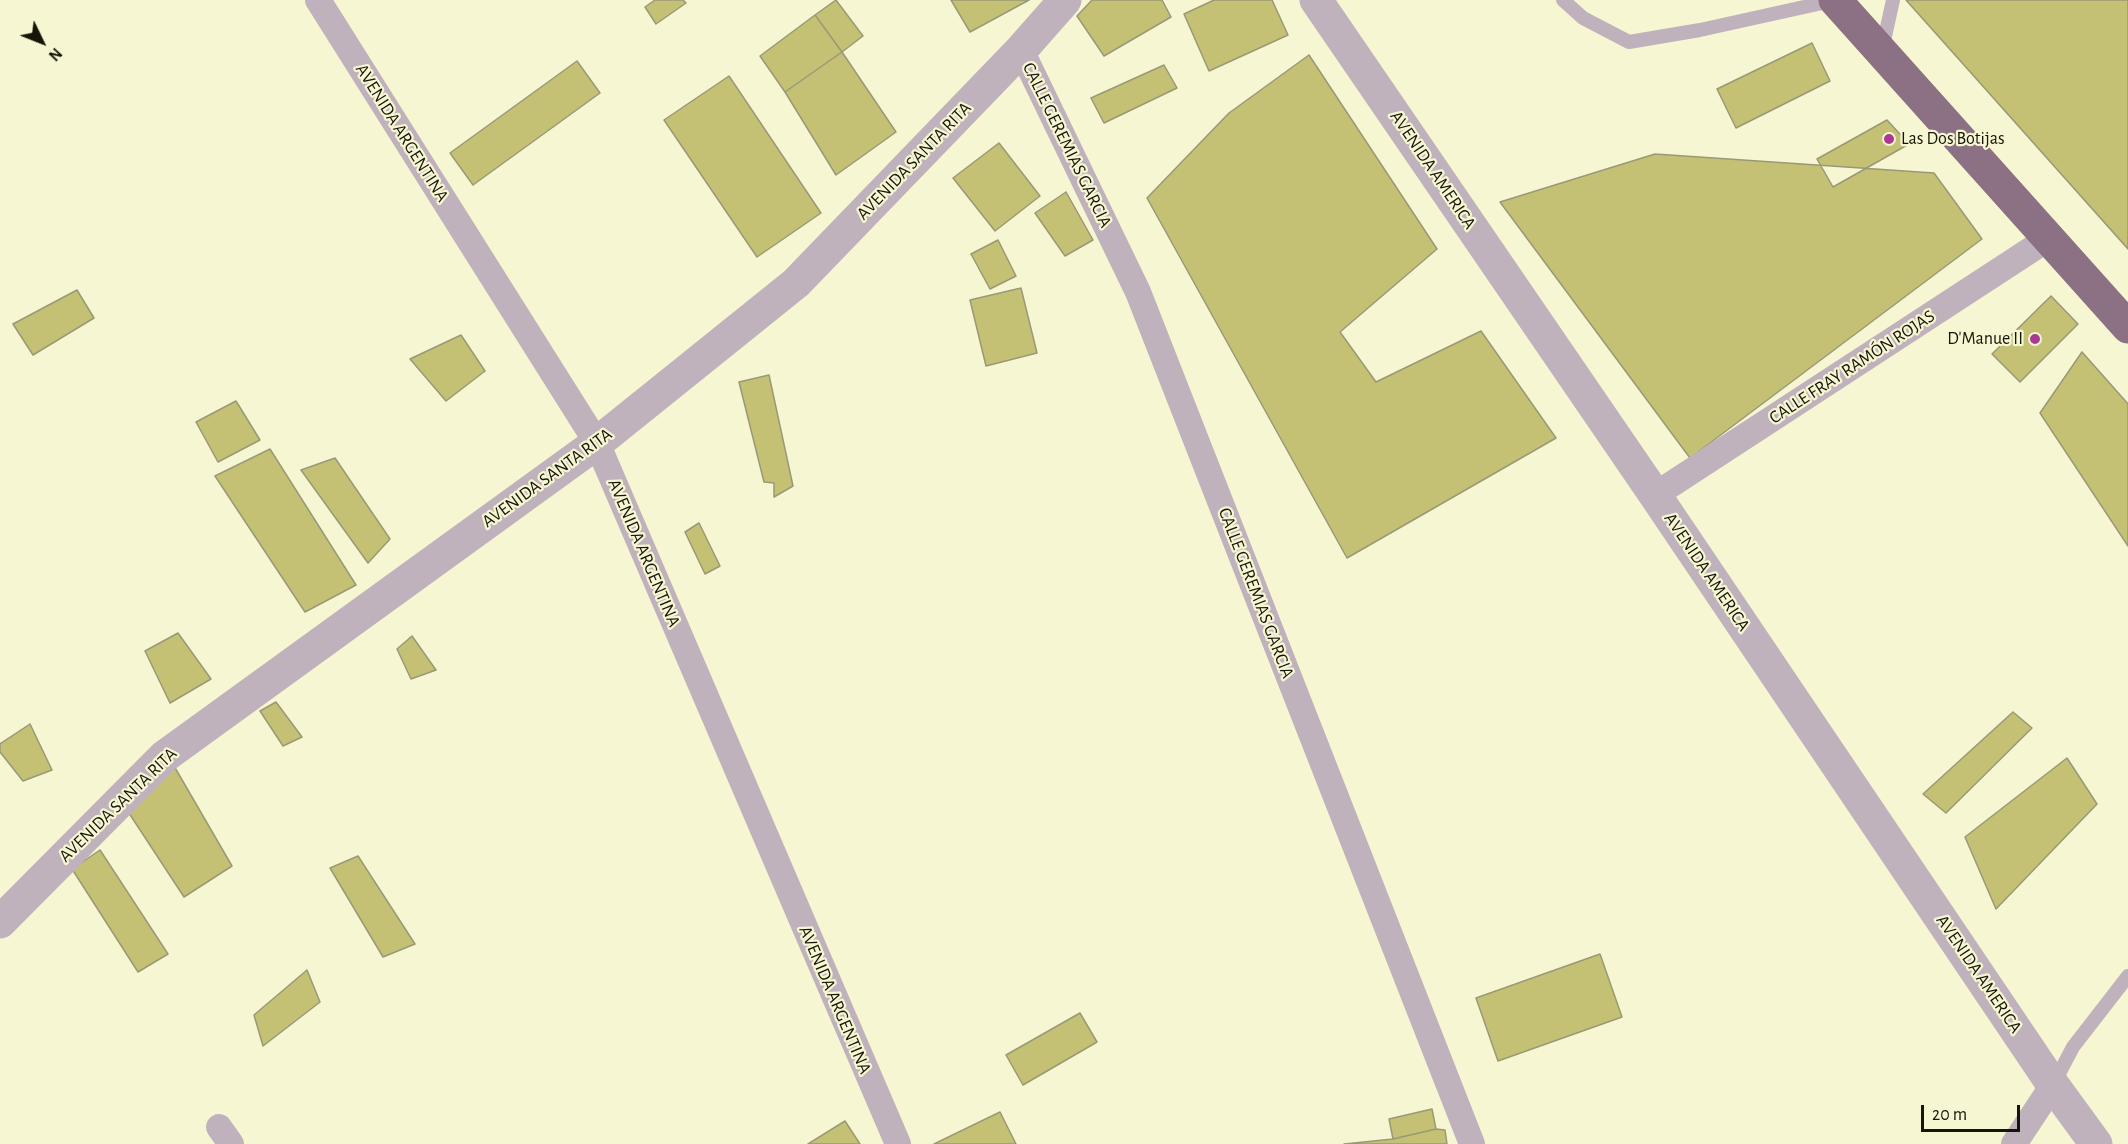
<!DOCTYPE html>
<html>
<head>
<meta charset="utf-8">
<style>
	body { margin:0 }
	#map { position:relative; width:2128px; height:1144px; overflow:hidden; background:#f7f6d2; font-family:"Alegreya Sans",sans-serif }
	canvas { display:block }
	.north { position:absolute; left:12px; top:12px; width:60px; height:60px; -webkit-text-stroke:4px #f7f6d2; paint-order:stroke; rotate:133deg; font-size:16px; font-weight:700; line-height:24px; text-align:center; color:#151508 }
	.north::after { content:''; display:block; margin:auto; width:21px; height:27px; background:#151508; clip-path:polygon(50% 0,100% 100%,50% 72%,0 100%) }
	.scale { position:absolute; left:1921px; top:1105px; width:99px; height:27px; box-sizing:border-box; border:3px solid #151508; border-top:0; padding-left:8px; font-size:18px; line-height:21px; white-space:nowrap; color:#151508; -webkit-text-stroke:4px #f7f6d2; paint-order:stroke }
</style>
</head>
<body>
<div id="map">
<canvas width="2128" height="1144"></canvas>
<div class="north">N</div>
<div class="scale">20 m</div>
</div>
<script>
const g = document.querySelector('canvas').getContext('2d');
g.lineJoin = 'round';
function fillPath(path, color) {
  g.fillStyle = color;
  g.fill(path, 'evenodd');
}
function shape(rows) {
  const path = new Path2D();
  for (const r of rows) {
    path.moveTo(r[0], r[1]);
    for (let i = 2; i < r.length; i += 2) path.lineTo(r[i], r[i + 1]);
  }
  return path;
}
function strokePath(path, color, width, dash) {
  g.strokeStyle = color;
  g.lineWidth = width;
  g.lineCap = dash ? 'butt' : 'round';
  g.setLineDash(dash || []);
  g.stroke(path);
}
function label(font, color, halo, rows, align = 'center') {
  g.font = font + ' "Alegreya Sans",sans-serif';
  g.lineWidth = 4.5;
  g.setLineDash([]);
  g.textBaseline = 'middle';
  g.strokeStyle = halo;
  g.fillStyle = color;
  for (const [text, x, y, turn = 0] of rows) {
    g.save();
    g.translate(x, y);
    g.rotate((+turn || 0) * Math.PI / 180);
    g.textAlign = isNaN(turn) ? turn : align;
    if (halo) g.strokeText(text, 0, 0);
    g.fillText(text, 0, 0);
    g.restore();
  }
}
const building = shape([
	[655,0,683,0,686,3,656,24,645,7,655,0],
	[836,0,863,36,842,52,815,15,836,0],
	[951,0,1029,0,970,32,951,0],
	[1092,0,1162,0,1171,17,1104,56,1077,16,1092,0],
	[1214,0,1272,0,1288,35,1209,71,1184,14,1214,0],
	[1906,0,2128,0,2128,249,1906,0],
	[815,15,842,52,785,92,760,56,815,15],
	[1812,43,1830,81,1736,128,1717,89,1812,43],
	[842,52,896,132,836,175,785,92,842,52],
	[1309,55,1437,249,1340,332,1376,382,1481,331,1556,438,1347,558,1147,198,1229,113,1309,55],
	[577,61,600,93,473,185,450,153,577,61],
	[1164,65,1177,88,1104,123,1091,98,1164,65],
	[729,76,821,213,757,257,664,120,729,76],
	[1887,120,1909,144,1833,187,1817,159,1887,120],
	[999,143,1040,196,995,231,953,178,999,143],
	[1655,154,1934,173,1982,239,1690,458,1500,202,1655,154],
	[1066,192,1093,240,1065,256,1035,213,1066,192],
	[998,240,1016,276,990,289,971,254,998,240],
	[1021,288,1037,353,986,366,970,300,1021,288],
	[77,290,94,318,33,355,13,324,77,290],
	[2051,296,2078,324,2020,382,1992,354,2051,296],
	[461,335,485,371,446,401,410,359,461,335],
	[2082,352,2128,404,2128,546,2040,413,2082,352],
	[769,375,793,486,774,497,774,483,764,482,739,382,769,375],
	[236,401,260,440,218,462,196,422,236,401],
	[270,449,356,585,305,612,215,476,270,449],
	[335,458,390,539,368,563,301,470,335,458],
	[699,523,720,566,705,574,685,532,699,523],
	[178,633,211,679,170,703,145,651,178,633],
	[412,636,436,670,411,679,397,649,412,636],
	[276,702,302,737,283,746,260,711,276,702],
	[2013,712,2032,728,1946,813,1923,794,2013,712],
	[30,724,52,770,23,781,0,752,0,744,30,724],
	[2067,758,2097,804,1996,909,1965,837,2067,758],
	[174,766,232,866,184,897,123,804,174,766],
	[100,850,168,954,138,972,72,869,100,850],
	[358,856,415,944,383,957,330,868,358,856],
	[1600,954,1622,1017,1498,1061,1476,998,1600,954],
	[307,970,320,1002,263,1046,254,1015,307,970],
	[1080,1013,1097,1042,1023,1085,1006,1055,1080,1013],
	[1432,1109,1436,1129,1393,1139,1389,1119,1432,1109],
	[1000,1112,1016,1144,934,1144,1000,1112],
	[845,1121,860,1144,808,1144,845,1121],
	[1436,1129,1445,1130,1447,1144,1344,1144,1393,1139,1436,1129]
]);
const service = shape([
	[1563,0,1583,18,1629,42,1700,30,1836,0],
	[1882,50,1893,0],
	[2053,1085,2073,1047,2128,976]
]);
const minor = shape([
	[318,0,597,443,898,1144],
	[1021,50,1138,292,1472,1144],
	[1655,495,2049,238],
	[219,1127,231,1144],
	[2014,1144,2053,1085]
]);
const tertiary = shape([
	[1316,0,1655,495,2053,1085,2096,1144],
	[0,922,165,756,597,443,796,283,1021,50,1065,0]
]);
const trunk = shape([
	[1835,0,2128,327]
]);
const markers = [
	[1889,139,6,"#aa3994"],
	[2035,339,6,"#aa3994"]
];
const streetNames = [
	["AVENIDA ARGENTINA",402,133,58],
	["CALLE GEREMIAS GARCIA",1067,145,64],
	["AVENIDA SANTA RITA",914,161,-46],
	["AVENIDA AMERICA",1433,170,56],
	["CALLE FRAY RAMÓN ROJAS",1852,367,-33],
	["AVENIDA SANTA RITA",547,478,-36],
	["AVENIDA ARGENTINA",644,553,67],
	["AVENIDA AMERICA",1707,572,56],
	["CALLE GEREMIAS GARCIA",1256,593,69],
	["AVENIDA SANTA RITA",118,805,-44],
	["AVENIDA AMERICA",1979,974,56],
	["AVENIDA ARGENTINA",835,1000,67]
];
const poiNames = [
	["Las Dos Botijas",1901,139],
	["D'Manue II",2023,339,"right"]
];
fillPath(building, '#c4c175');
strokePath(building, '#9a9977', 1.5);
strokePath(service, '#c0b2bc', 14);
strokePath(minor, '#c0b2bc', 26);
strokePath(tertiary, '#c0b2bc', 33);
strokePath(trunk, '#8c7184', 33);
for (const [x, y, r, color] of markers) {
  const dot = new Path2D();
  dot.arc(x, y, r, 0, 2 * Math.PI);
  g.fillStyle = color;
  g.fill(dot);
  strokePath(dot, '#f7f6d2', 2);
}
label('18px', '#151508', '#f7f6d2', streetNames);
label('18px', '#151508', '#f7f6d2', poiNames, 'left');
</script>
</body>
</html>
